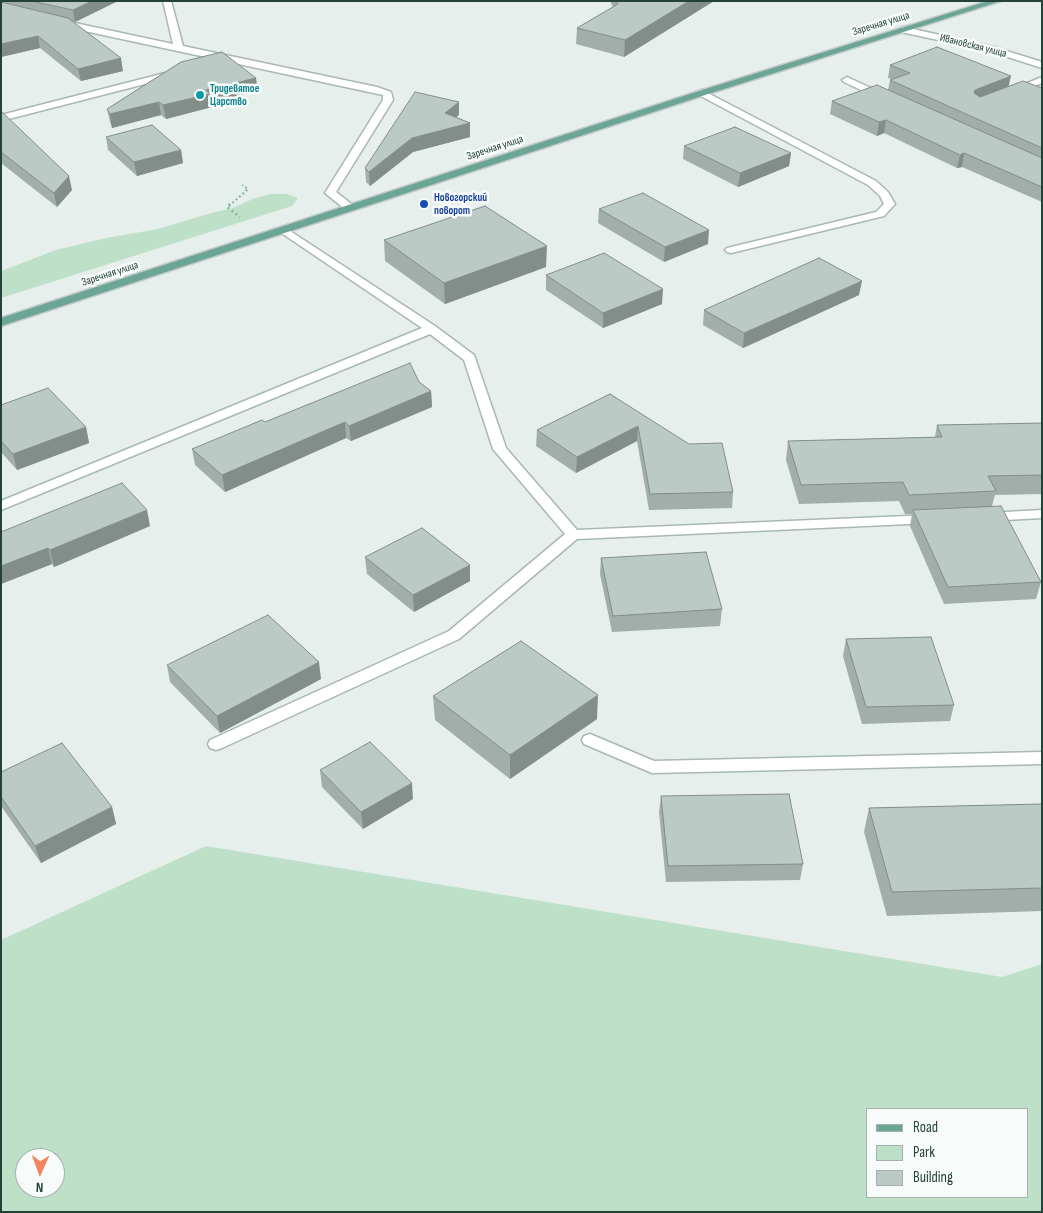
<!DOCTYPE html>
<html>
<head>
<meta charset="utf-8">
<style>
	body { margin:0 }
	#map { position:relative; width:1043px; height:1213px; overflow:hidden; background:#e6efeb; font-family:"Sofia Sans Condensed",sans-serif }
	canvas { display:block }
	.frame { position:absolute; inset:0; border:2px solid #24423a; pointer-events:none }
	.legend { position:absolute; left:866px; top:1108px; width:162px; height:90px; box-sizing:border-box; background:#f7fbf9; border:1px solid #a3b1ad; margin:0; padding:6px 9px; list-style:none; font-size:15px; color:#24423a }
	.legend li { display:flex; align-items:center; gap:10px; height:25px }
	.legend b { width:25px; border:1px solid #a3b1ad }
	.north { position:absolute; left:15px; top:1148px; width:50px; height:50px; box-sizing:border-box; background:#f7fbf9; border:1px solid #a3b1ad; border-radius:50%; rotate:182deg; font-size:14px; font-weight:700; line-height:20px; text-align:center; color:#24423a }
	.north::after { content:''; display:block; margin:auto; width:18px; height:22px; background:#f4845f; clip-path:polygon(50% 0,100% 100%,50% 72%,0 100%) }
</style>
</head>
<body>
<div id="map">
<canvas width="1043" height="1213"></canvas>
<div class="frame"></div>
<ul class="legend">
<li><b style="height:6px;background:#6aa596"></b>Road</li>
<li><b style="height:14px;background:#bfe0c8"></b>Park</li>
<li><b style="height:14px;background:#bbcac4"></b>Building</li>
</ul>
<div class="north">N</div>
</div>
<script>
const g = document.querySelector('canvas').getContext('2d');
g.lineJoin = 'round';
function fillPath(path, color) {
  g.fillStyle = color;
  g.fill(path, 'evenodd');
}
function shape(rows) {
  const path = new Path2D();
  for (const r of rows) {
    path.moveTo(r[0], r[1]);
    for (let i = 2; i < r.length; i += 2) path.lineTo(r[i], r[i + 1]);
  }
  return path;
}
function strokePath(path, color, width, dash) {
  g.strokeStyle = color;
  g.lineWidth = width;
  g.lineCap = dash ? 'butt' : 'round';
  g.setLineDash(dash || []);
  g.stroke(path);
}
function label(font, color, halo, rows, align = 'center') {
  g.font = font + ' "Sofia Sans Condensed",sans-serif';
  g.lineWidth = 5;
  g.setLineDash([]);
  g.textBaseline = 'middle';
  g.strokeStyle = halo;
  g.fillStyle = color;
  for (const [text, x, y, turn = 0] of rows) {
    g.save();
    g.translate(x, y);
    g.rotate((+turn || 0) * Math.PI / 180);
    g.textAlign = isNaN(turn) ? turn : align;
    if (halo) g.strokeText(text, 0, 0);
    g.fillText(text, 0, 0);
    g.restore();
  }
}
const green = shape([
	[271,194,287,194,298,198,292,206,1,298,1,271,56,250,106,238,158,229,214,212,230,209,255,198],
	[206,846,1002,977,1042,964,1042,1212,1,1212,1,940],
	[867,1109,1027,1109,1027,1197,867,1197],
	[25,1158,55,1158,55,1188,25,1188]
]);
const pathFar1 = shape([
	[229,206,248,189,242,185]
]);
const path = shape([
	[230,204,227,207,240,217]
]);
const minor = shape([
	[163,1,171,1,183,46,377,87,391,92,393,100,336,192,354,206,355,208,354,210,346,210,325,193,383,100,383,95,61,26,57,23,61,20,173,44,163,1],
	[904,27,994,47,1042,62,1042,68,989,51,901,32,901,28,904,27],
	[173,71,178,74,176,76,1,121,1,115,173,71],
	[847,77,886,95,888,97,883,100,880,99,844,82,842,80,847,77],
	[1042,77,1042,83,1013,94,1008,91,1042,77],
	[702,90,876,181,888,192,895,204,884,216,731,253,727,252,725,250,727,248,876,212,884,204,880,196,868,185,699,95,699,91,702,90],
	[284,227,435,326,474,355,506,448,577,530,931,515,936,516,938,519,936,522,931,523,577,539,459,639,222,748,216,750,210,748,208,744,210,740,449,631,565,534,493,449,464,360,430,334,1,510,1,501,422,328,280,232,279,230,280,228,284,227],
	[1042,510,1042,518,987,521,982,520,980,517,982,514,987,513,1042,510],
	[590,734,654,761,1042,752,1042,764,652,773,584,744,582,740,584,736,590,734]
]);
const major = shape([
	[988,1,1001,1,705,95,1,326,1,318,699,91,988,1]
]);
const wall = shape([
	[1,1,118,1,75,22,72,21,123,71,81,81,40,48,1,57],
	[610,1,714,1,624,57,576,44,577,28,613,7],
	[181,62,258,91,211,102,212,107,166,119,161,115,112,128,110,122,107,109],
	[890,65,1009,86,1042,88,1042,202,962,167,957,168,884,133,877,136,830,114,832,101,888,90,890,80,892,79,888,78],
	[1,111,72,190,57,207,1,163],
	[459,115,456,117,470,123,470,137,413,152,370,186,366,182,365,168],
	[106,137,181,150,183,163,137,176,108,150],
	[684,146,791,153,789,166,738,187,683,159],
	[599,209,708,244,664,262,598,223],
	[384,240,546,267,445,304,385,261],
	[546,275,662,304,603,328,546,290],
	[859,295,743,348,703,325,704,310],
	[431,391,432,407,351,441,346,438,225,492,195,465,192,449,265,422],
	[610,394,733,492,732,508,649,510,637,441,576,473,536,446,537,430],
	[1,405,86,427,89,443,17,470,1,452],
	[1042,423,1042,494,995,495,992,506,1041,582,1036,599,944,604,910,526,912,514,905,514,899,501,799,504,786,460,788,441,935,437,937,425],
	[150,526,54,567,52,564,1,584,1,532],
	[365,557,470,581,414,612,367,574],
	[601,558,722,609,720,626,612,632,600,574],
	[846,639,954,705,950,721,862,724,843,656],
	[167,665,321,679,220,733,170,682],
	[433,696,597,719,510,779,435,720],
	[320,770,413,799,363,829,322,787],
	[1,772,112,807,116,824,41,863,1,806],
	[661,796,803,864,800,880,666,882,659,812],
	[1042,804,1042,911,887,916,864,832,869,808]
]);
const shadedWall = shape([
	[92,1,118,1,75,22,73,10],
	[689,1,714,1,624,57,625,40],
	[38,36,40,48,1,57,1,44],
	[121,58,123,71,81,81,78,69],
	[1011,76,1008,89,972,103,974,93,975,90],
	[256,78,258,91,211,102,212,107,166,119,163,105,206,90],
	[159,102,161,115,112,128,110,114],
	[459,102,459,115,445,126,445,113],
	[886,120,884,133,877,136,879,122],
	[470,123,470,137,413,152,370,186,369,172,412,138],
	[181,150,183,163,137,176,134,162],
	[791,153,789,166,738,187,740,173],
	[964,153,962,167,957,168,960,155],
	[69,176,72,190,57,207,54,193],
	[709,230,708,244,664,262,665,247],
	[547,246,546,267,445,304,444,283],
	[862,281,859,295,743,348,744,333],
	[663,289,662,304,603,328,603,313],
	[431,391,432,407,351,441,349,426],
	[345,422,346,438,225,492,222,475],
	[638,426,637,441,576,473,577,457],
	[86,427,89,443,17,470,13,454],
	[147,510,150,526,54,567,50,550],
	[48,548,52,564,1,584,1,566],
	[470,565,470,581,414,612,413,595],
	[319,662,321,679,220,733,217,716],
	[598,695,597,719,510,779,510,755],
	[412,783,413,799,363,829,361,812],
	[112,807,116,824,41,863,35,846]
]);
const building = shape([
	[31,1,92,1,73,10,31,1],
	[617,1,689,1,625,40,577,28,618,4,617,1],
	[1,2,68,18,121,58,78,69,38,36,1,44,1,2],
	[937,47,1011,76,975,90,974,93,980,97,1023,81,1042,88,1042,148,890,80,910,73,890,65,937,47],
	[222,52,256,78,206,90,210,94,163,105,159,102,110,114,107,109,181,62,222,52],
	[877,85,1042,158,1042,187,964,153,960,155,886,120,879,122,832,101,877,85],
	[415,92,459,102,445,113,470,123,412,138,369,172,365,168,415,92],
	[1,111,69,176,54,193,1,152,1,111],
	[152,125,181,150,134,162,106,137,152,125],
	[735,127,791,153,740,173,684,146,735,127],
	[643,193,709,230,665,247,599,209,643,193],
	[485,206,547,246,444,283,384,240,485,206],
	[604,253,663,289,603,313,546,275,604,253],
	[819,258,862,281,744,333,704,310,819,258],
	[410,363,419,382,431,391,349,426,345,422,222,475,192,449,262,420,265,422,410,363],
	[48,388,86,427,13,454,1,441,1,405,48,388],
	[610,394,689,444,722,443,733,492,650,494,638,426,577,457,537,430,610,394],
	[1042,423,1042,475,988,476,996,491,909,495,903,482,801,485,788,441,942,437,937,425,1042,423],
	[122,483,147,510,50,550,48,548,1,566,1,532,122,483],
	[1001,506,1041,582,948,587,913,510,1001,506],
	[422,528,470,565,413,595,365,557,422,528],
	[706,552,722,609,613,616,601,558,706,552],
	[268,615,319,662,217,716,167,665,268,615],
	[931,637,954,705,866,707,846,639,931,637],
	[521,641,598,695,510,755,433,696,521,641],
	[370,742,412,783,361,812,320,770,370,742],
	[62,743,112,807,35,846,1,797,1,772,62,743],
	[789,794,803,864,668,866,661,796,789,794],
	[1042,804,1042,888,892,892,869,808,1042,804]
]);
const markers = [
	[200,95,5,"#0f9aa8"],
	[424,204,5,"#1a4fb4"]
];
const farStreetnames = [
	["Заречная улица",881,24,-17],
	["Ивановская улица",973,46,14],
	["Заречная улица",495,148,-18],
	["Заречная улица",110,274,-18]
];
const farCulturenames = [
	["Тридевятое",210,89],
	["Царство",210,102]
];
const farTransitnames = [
	["Новогорский",434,198],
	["поворот",434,211]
];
fillPath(green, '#bfe0c8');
strokePath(minor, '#a8b8b2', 3);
strokePath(major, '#c2cac8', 3);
strokePath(pathFar1, '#86b3a5', 2, [2, 2.5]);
strokePath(path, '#86b3a5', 2.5, [2, 3]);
fillPath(minor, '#fff');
fillPath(major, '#6aa596');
fillPath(wall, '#a1aea9');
fillPath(shadedWall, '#838d89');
fillPath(building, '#bbcac4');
strokePath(building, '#838d89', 1);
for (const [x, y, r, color] of markers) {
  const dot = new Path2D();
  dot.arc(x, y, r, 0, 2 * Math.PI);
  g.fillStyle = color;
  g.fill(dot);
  strokePath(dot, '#f7fbf9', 2);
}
label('11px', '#24423a', '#f7fbf9', farStreetnames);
label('bold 11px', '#0d838f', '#f7fbf9', farCulturenames, 'left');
label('bold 11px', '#164399', '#f7fbf9', farTransitnames, 'left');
</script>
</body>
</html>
